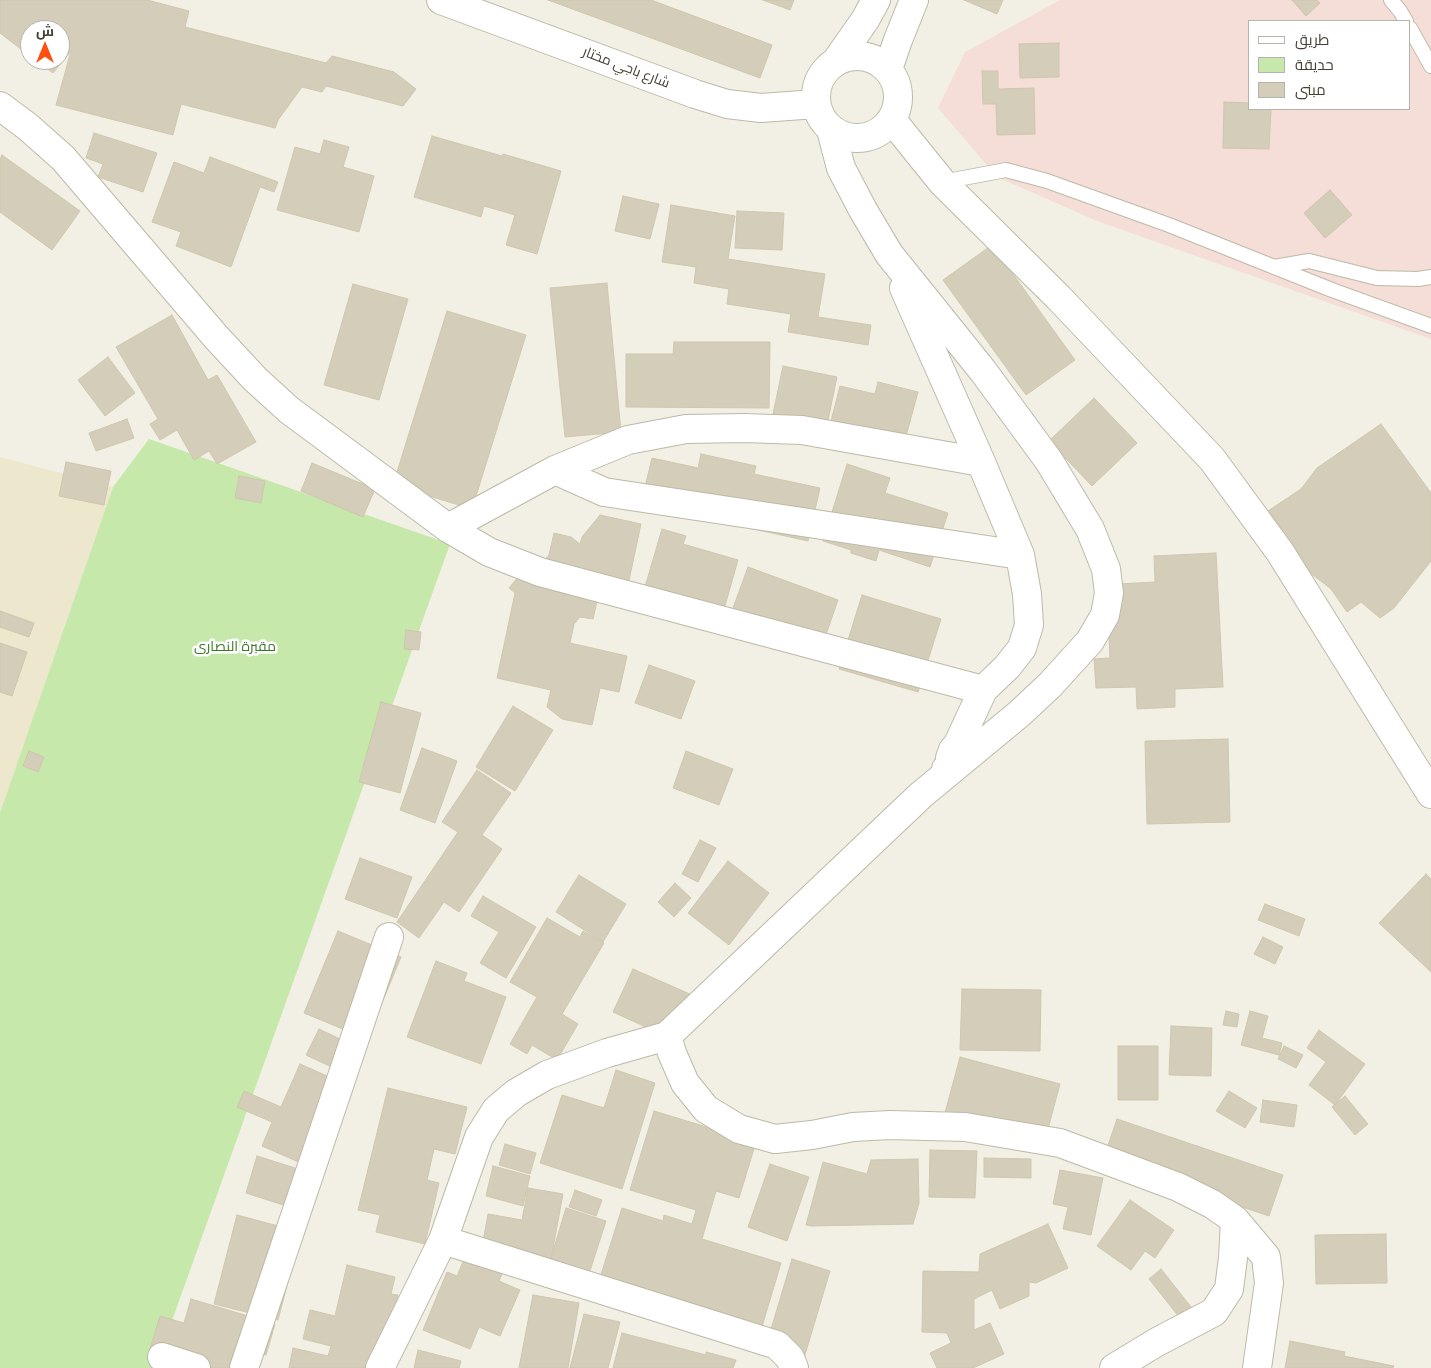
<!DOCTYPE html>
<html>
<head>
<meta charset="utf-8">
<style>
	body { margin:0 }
	#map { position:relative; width:1431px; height:1368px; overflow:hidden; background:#f2f0e4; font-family:"Space Grotesk",Cairo,sans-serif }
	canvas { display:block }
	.legend { position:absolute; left:1248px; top:20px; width:162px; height:90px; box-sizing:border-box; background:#fff; border:1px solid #b5b3ae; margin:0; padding:6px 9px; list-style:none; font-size:15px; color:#454034 }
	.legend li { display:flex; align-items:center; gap:10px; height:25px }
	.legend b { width:25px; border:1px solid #b5b3ae }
	.north { position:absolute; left:20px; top:20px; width:50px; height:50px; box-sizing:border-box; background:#fff; border:1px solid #b5b3ae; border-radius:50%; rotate:0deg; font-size:14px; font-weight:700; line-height:20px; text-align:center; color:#454034 }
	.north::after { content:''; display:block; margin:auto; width:18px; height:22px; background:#ff4f0f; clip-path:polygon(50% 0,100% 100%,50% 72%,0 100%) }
</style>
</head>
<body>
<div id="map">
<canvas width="1431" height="1368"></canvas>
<ul class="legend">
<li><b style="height:6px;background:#fff"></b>طريق</li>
<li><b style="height:14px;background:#c6e8ab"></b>حديقة</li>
<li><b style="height:14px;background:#d4cdb9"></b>مبنى</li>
</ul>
<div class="north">ش</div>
</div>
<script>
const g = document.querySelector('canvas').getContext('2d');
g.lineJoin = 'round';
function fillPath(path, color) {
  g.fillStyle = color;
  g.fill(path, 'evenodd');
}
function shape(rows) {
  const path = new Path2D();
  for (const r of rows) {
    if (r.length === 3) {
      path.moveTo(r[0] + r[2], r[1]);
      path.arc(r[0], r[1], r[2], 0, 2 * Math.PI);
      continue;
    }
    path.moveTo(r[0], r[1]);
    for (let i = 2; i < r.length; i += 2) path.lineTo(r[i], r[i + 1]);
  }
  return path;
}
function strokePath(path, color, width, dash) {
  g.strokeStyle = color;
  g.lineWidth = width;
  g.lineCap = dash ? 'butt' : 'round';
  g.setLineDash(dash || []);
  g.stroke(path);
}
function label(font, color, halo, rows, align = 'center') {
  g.font = font + ' "Space Grotesk",Cairo,sans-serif';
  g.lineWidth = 5;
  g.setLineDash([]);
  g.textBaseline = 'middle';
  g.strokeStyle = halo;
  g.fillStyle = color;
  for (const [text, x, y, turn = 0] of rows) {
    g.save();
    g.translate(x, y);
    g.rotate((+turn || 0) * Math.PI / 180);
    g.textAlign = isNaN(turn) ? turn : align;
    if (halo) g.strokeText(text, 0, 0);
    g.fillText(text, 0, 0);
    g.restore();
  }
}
const education = shape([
	[0,457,113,487,0,813]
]);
const medical = shape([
	[1060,0,1431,0,1431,339,1097,221,997,177,938,108,965,52],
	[1250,21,1410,21,1410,109,1250,109]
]);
const green = shape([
	[149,439,450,544,155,1368,0,1368,0,813,113,487]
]);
const building = shape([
	[0,0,147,0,189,11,185,27,326,63,332,56,394,72,416,89,403,106,326,86,322,92,302,87,278,120,275,128,181,104,173,135,56,105,71,51,53,73,35,60,60,60,60,30,30,30,30,56,0,33,0,0],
	[548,0,651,0,772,45,760,78,548,0],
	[763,0,794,0,790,10,763,0],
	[964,0,1003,0,997,14,964,0],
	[1292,0,1317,0,1320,3,1306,16,1292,0],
	[1059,43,1059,77,1020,78,1019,44,1059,43],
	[982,71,998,71,998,89,1034,88,1035,134,997,135,996,104,983,104,982,71],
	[1224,102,1250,103,1250,109,1271,109,1269,149,1223,148,1224,102],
	[94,133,157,153,143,192,98,177,103,164,86,158,94,133],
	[432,136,502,156,503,154,561,171,537,254,506,245,515,215,484,206,481,217,414,197,432,136],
	[324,140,349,147,343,167,374,176,359,232,277,210,295,147,320,154,324,140],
	[2,155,80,211,52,250,0,212,0,159,2,155],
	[210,157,278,182,274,192,260,187,231,267,176,246,181,232,152,222,174,162,204,173,210,157],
	[1330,190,1352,215,1325,238,1304,213,1330,190],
	[623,196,659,204,650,239,615,231,623,196],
	[671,205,735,216,728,259,825,274,818,317,871,325,868,345,788,332,791,314,727,304,729,289,694,283,696,267,662,262,671,205],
	[737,211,784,213,782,250,735,248,737,211],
	[992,245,1075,360,1026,395,943,280,992,245],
	[607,283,621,432,565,437,550,288,607,283],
	[353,284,408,299,379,400,324,385,353,284],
	[447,311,526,335,472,509,393,485,447,311],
	[172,315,208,380,217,375,256,442,217,464,209,451,194,460,177,430,160,440,150,424,158,419,116,347,172,315],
	[674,342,770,342,769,408,626,407,626,354,673,354,674,342],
	[108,357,135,393,105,416,78,380,108,357],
	[783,366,837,377,827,425,773,414,783,366],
	[878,382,918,392,905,440,831,421,840,386,875,394,878,382],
	[1094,398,1137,443,1092,486,1049,441,1094,398],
	[127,419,134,438,96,451,89,433,127,419],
	[1381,424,1431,493,1431,561,1394,608,1380,618,1361,602,1347,612,1331,589,1304,568,1265,513,1301,489,1317,468,1381,424],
	[701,454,756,466,754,474,820,488,808,541,641,504,652,458,698,468,701,454],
	[66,462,111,471,104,505,59,496,66,462],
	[312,463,375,489,363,517,301,491,312,463],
	[847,464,890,478,885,493,948,513,930,567,879,550,876,561,851,553,851,550,823,541,847,464],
	[239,476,265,481,261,503,235,498,239,476],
	[600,515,641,524,628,585,602,579,593,619,580,617,574,624,570,643,627,656,619,692,600,688,592,725,562,719,547,707,551,690,497,678,515,593,509,588,524,570,528,552,542,563,549,555,554,533,571,537,580,544,582,537,600,515],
	[662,529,686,536,683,544,738,560,721,620,642,597,662,529],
	[1216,553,1223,687,1175,689,1175,707,1137,709,1136,687,1096,688,1094,659,1110,658,1107,593,1119,584,1155,582,1154,556,1216,553],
	[748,567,838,600,821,649,725,630,748,567],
	[862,595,941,619,918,692,839,669,862,595],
	[0,611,34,623,29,637,0,627,0,611],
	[406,630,421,632,419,650,404,649,406,630],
	[0,643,27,652,12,696,0,692,0,643],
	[649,665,695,681,681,719,635,703,649,665],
	[381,702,421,713,400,793,359,782,381,702],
	[513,706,553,730,515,791,476,767,513,706],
	[1228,739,1230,822,1147,824,1145,741,1228,739],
	[422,748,457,761,435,823,400,810,422,748],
	[29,751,44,757,38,772,23,766,29,751],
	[686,751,733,769,719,805,673,788,686,751],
	[477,770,511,793,482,835,502,849,459,912,444,902,419,938,397,922,458,832,442,822,477,770],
	[700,840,716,848,698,882,682,874,700,840],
	[360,858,412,877,397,918,345,899,360,858],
	[728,861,769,893,729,945,688,913,728,861],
	[1426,874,1431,879,1431,972,1379,923,1426,874],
	[579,875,626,904,603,942,556,912,579,875],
	[675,883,691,898,674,917,658,902,675,883],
	[483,896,536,927,506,978,480,963,499,932,471,916,483,896],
	[1265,904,1305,919,1299,936,1258,920,1265,904],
	[547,918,580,937,583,931,604,943,562,1014,578,1024,557,1060,532,1045,527,1054,510,1044,537,997,510,982,547,918],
	[338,931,401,957,367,1039,304,1013,338,931],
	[1263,937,1283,947,1275,964,1254,954,1263,937],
	[436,961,467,973,464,981,506,997,481,1064,407,1037,436,961],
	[633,969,692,995,672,1039,613,1012,633,969],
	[962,989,1041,990,1040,1051,960,1050,962,989],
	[1226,1011,1239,1014,1237,1027,1223,1025,1226,1011],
	[1250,1011,1268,1016,1262,1038,1282,1043,1279,1055,1241,1045,1250,1011],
	[1171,1026,1212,1028,1211,1076,1169,1075,1171,1026],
	[319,1029,365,1051,353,1077,306,1055,319,1029],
	[1319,1030,1365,1064,1335,1105,1309,1085,1326,1062,1307,1048,1319,1030],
	[1118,1046,1158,1046,1158,1100,1118,1100,1118,1046],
	[1284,1046,1303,1055,1296,1068,1278,1059,1284,1046],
	[960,1057,1060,1084,1045,1140,945,1113,960,1057],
	[300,1064,343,1083,317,1170,262,1146,272,1122,237,1107,244,1091,281,1107,300,1064],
	[616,1070,655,1083,622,1189,540,1163,562,1095,604,1108,616,1070],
	[388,1088,467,1107,455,1154,434,1149,427,1180,439,1183,425,1244,376,1232,380,1215,358,1210,388,1088],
	[1229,1091,1257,1108,1245,1128,1216,1111,1229,1091],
	[1345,1096,1368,1124,1355,1135,1332,1107,1345,1096],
	[1263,1100,1297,1105,1294,1127,1260,1122,1263,1100],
	[654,1111,756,1142,739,1198,716,1191,702,1239,781,1263,758,1340,598,1284,622,1208,663,1221,664,1215,692,1224,696,1210,630,1190,654,1111],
	[1117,1119,1283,1175,1269,1216,1103,1160,1117,1119],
	[505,1144,536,1153,530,1174,499,1165,505,1144],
	[930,1150,977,1151,975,1198,929,1197,930,1150],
	[257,1156,317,1175,305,1212,246,1193,257,1156],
	[984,1158,1031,1159,1031,1178,984,1177,984,1158],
	[918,1159,919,1203,913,1224,811,1226,806,1225,823,1162,867,1174,871,1160,918,1159],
	[770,1164,809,1177,787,1241,748,1227,770,1164],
	[493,1166,530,1176,523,1206,486,1196,493,1166],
	[1060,1170,1103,1178,1091,1235,1063,1229,1068,1207,1053,1204,1060,1170],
	[528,1188,563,1194,551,1259,482,1247,488,1214,522,1220,528,1188],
	[575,1190,602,1200,596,1216,569,1207,575,1190],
	[1130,1200,1174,1230,1155,1258,1145,1251,1131,1270,1097,1246,1130,1200],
	[566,1208,606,1221,588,1277,549,1264,566,1208],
	[237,1215,301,1232,278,1320,214,1304,237,1215],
	[1048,1224,1068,1268,1036,1283,1029,1282,1029,1296,1000,1309,992,1290,974,1299,974,1330,990,1323,1004,1354,973,1368,937,1368,930,1353,951,1343,947,1333,922,1332,923,1271,979,1272,980,1254,1048,1224],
	[1386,1234,1387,1283,1316,1284,1315,1235,1386,1234],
	[467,1252,505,1267,499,1281,520,1290,500,1336,479,1327,470,1349,423,1330,447,1272,457,1276,467,1252],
	[792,1259,830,1271,804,1358,766,1346,792,1259],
	[347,1265,395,1277,391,1294,398,1295,381,1368,289,1368,293,1348,328,1356,331,1346,303,1339,310,1310,335,1316,347,1265],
	[1161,1269,1199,1317,1187,1327,1149,1279,1161,1269],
	[533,1295,579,1303,568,1368,519,1368,533,1295],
	[191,1299,275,1324,266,1355,235,1346,229,1368,213,1368,150,1349,160,1316,184,1323,191,1299],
	[584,1314,620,1322,608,1368,570,1368,584,1314],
	[622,1333,706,1355,706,1352,736,1360,733,1368,613,1368,622,1333],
	[1290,1341,1345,1352,1344,1356,1394,1366,1393,1368,1285,1368,1290,1341],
	[418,1350,461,1361,459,1368,414,1368,418,1350]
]);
const service = shape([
	[1391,0,1400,11,1406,21],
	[1410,28,1431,66],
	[942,182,1006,170,1047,181,1169,225,1332,290,1431,326],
	[1274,267,1309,261,1377,278,1418,279,1431,277]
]);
const minor = shape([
	[0,106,28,127,63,158,216,337,255,379,289,410,448,528,489,552,540,572,983,690],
	[555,470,604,492,1020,555],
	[448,528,555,470,628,440,686,429,744,428,802,430,981,462,904,288],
	[946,769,950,766,950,758,953,750,958,744,983,690,1007,667,1022,648,1029,625,1027,594,1020,555,981,462],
	[667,1036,672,1053,685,1083,706,1109,739,1129,775,1139,812,1135,853,1127,890,1125,965,1127,1060,1143,1178,1187,1212,1204,1235,1220,1266,1257,1269,1283,1257,1368],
	[162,1357,196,1368],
	[244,1368,389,937],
	[380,1368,443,1240],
	[794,1368,790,1358,777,1345,443,1240,479,1137,496,1110,516,1093,547,1075,607,1053,667,1036,921,795,1019,714,1050,685,1090,641,1105,615,1109,593,1106,569,1090,529,1049,461,983,371,889,254,863,210,841,168,831,130],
	[1114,1368,1157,1342,1214,1312,1229,1289,1233,1258,1235,1220]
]);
const tertiary = shape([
	[441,0,695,94,727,104,761,108,816,104],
	[857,97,41],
	[837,60,865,20,876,0],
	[888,69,898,40,914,0],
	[892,120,942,182,1059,298,1212,459,1280,552,1431,794]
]);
const streetNames = [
	["شارع باجي مختار",626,68,21]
];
const parkNames = [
	["مقبرة النصارى",235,647]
];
fillPath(education, '#ece7cd');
fillPath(medical, '#f4ded7');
fillPath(green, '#c6e8ab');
fillPath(building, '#d4cdb9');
strokePath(building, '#cfc6ac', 1);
strokePath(service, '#beb9a7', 16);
strokePath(minor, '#beb9a7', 30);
strokePath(tertiary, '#beb9a7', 30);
strokePath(service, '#fff', 14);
strokePath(minor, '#fff', 28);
strokePath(tertiary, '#fff', 28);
label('14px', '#454034', '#fff', streetNames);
label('14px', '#3b7726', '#fff', parkNames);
</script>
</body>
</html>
